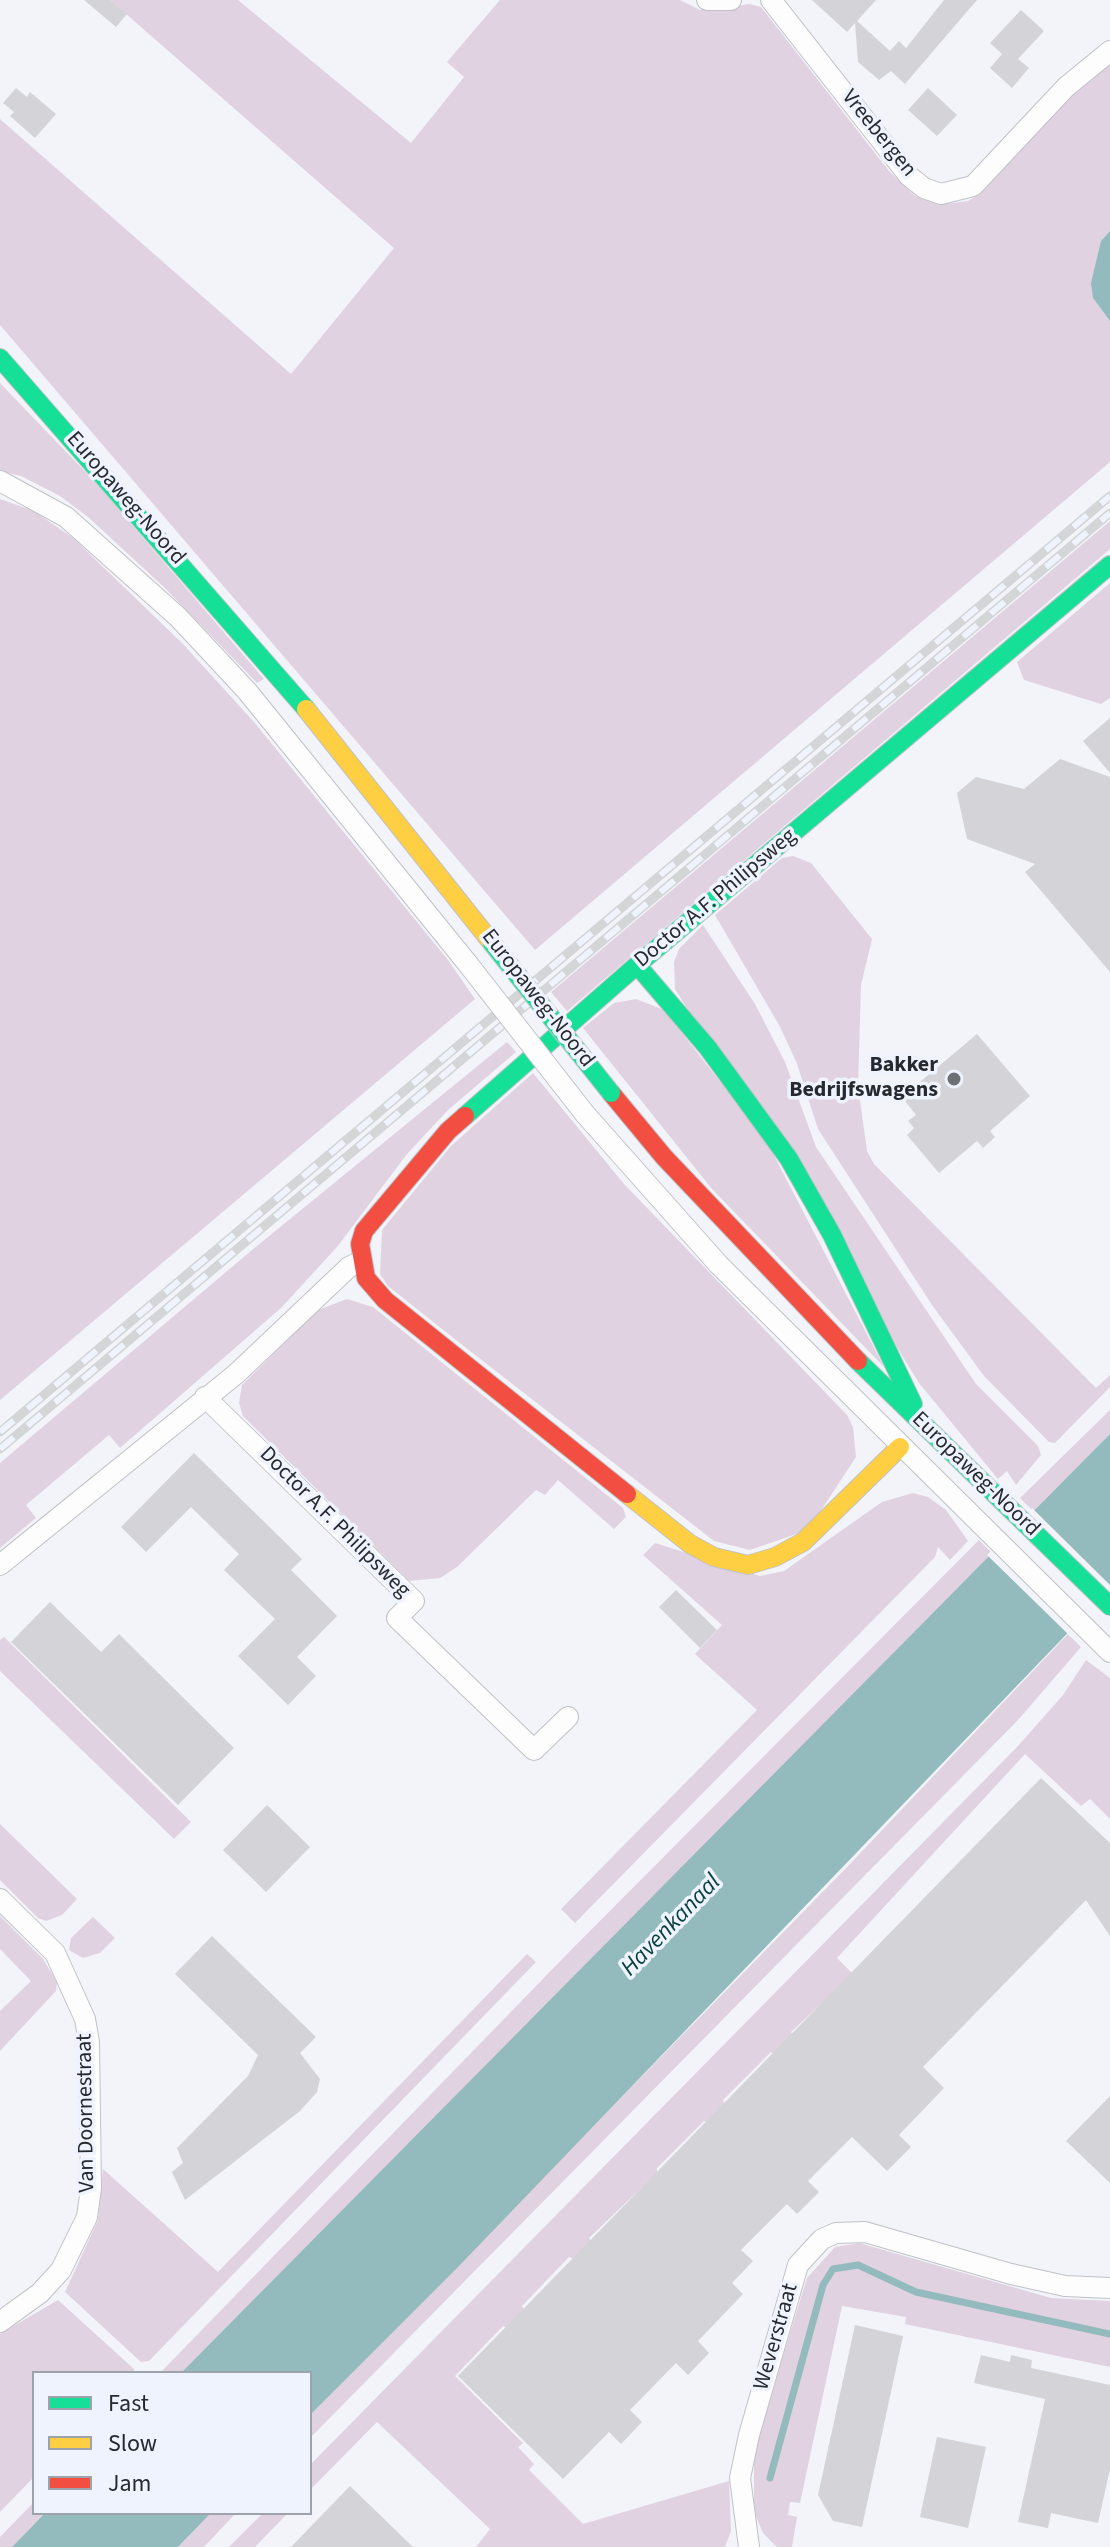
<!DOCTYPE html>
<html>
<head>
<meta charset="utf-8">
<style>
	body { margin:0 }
	#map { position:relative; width:1110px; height:2547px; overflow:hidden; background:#f2f4fa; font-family:"Source Sans 3",sans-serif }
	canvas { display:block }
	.legend { position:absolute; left:32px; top:2371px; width:280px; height:144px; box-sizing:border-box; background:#eef3fe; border:2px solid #9ea2ab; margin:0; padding:10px 14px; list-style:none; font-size:24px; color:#26292e }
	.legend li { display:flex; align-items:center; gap:16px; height:40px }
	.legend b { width:40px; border:2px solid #9ea2ab }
</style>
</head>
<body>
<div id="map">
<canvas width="1110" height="2547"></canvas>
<ul class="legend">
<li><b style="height:10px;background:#16e098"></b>Fast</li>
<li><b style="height:10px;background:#ffcf43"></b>Slow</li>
<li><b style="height:10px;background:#f24e42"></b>Jam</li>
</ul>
</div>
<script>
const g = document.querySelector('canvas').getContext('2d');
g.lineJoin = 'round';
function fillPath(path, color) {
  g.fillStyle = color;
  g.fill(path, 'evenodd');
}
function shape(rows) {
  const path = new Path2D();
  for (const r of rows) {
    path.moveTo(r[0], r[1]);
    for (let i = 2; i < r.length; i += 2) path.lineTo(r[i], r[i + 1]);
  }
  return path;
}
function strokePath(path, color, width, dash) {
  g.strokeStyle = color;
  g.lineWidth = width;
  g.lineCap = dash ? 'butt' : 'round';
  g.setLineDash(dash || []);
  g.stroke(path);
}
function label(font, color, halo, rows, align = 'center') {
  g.font = font + ' "Source Sans 3",sans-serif';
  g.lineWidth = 7;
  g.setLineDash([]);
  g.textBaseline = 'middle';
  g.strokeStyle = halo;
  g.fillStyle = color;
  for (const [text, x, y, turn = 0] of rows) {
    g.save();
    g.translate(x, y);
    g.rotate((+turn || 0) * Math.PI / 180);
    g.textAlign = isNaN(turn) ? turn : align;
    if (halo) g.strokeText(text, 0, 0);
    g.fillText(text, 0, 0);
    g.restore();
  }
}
const green = shape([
	[110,0,238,0,411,143,464,77,447,62,500,0,680,0,700,10,715,10,749,4,761,7,889,171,915,196,945,204,968,201,981,193,1078,89,1110,63,1110,231,1101,241,1093,298,1110,321,1110,462,535,950,0,325,0,119,291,374,394,248],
	[0,383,97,484,264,679,257,683,165,588,88,517,60,496,21,476,0,471],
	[0,499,34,511,73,538,183,644,254,722,448,960,475,999,0,1400],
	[1110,521,1110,549,567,1011,551,992],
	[1110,583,1110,698,1101,704,1024,680,1017,662],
	[793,856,811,863,872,939,861,985,858,1086,867,1151,874,1164,1096,1388,1110,1375,1110,1387,1055,1443,1049,1442,984,1376,932,1305,818,1129,796,1061,779,1025,715,915,782,858],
	[703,925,755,1004,785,1062,816,1147,976,1384,1038,1446,1041,1455,1016,1485,1007,1471,998,1479,919,1383,675,989,674,962,679,949],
	[636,999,664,1010,767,1142,884,1367,712,1189,583,1028,614,1003],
	[507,1042,516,1052,448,1110,407,1154,337,1247,281,1308,120,1448,109,1435,26,1505,36,1518,0,1548,0,1463,252,1250],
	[533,1073,624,1184,847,1415,853,1427,856,1457,820,1512,802,1532,750,1550,714,1541,456,1340,388,1286,380,1274,382,1230,451,1146],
	[347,1299,373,1307,623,1508,626,1517,614,1529,558,1480,545,1495,536,1490,457,1567,440,1578,409,1581,243,1416,239,1403,242,1385,318,1310],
	[1110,1410,1110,1434,1034,1512,1020,1498],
	[913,1493,928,1497,946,1510,968,1541,950,1560,938,1547,935,1557,575,1923,561,1909,757,1710,695,1654,722,1625,643,1555,655,1543,760,1576,784,1571,882,1502],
	[979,1540,993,1554,181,2373,160,2373,571,1950],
	[1068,1634,1081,1647,1019,1719,310,2438,310,2415,850,1864],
	[4,1637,191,1822,174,1839,0,1671,0,1640],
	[1086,1660,1110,1678,1110,1819,1090,1799,1081,1806,1025,1754,837,1958,853,1974,791,2032,793,2036,775,2055,771,2052,723,2100,725,2105,708,2123,704,2121,657,2168,657,2173,589,2238,591,2241,574,2259,569,2257,522,2306,525,2311,508,2328,503,2326,455,2376,523,2443,518,2447,534,2464,529,2470,583,2524,729,2481,731,2531,725,2547,476,2547,490,2529,377,2422,310,2490,310,2465,1018,1746,1063,1695],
	[0,1824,77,1899,62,1915,46,1921,38,1918,0,1880],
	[0,1916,43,1959,57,1982,56,1991,0,2051,0,2011,31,1981,0,1949],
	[93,1917,115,1938,100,1953,83,1958,69,1950,71,1938],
	[527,1954,536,1962,149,2361,141,2362,65,2292,98,2220,103,2169,218,2272],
	[859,2243,1051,2298,1110,2301,1110,2367,905,2324,906,2317,842,2306,800,2503,790,2502,788,2515,797,2517,792,2547,777,2547,763,2533,754,2512,754,2451,807,2278,835,2247],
	[58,2300,134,2369,134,2373,34,2373,34,2477,0,2512,0,2334],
	[34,2502,34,2513,45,2513,12,2547,0,2547,0,2537],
	[211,2513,236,2513,204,2547,178,2547],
	[263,2513,288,2513,255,2547,229,2547]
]);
const water = shape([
	[1110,231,1110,321,1093,298,1091,283,1101,241],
	[1110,1434,1110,1589,459,2266,310,2415,310,2373,181,2373],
	[45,2513,211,2513,178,2547,12,2547]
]);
const pier = shape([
	[1032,1508,1110,1585,1110,1595,1071,1637,987,1555]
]);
const stream = shape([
	[770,2478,823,2285,833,2269,858,2265,916,2292,1110,2334]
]);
const building = shape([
	[84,0,110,0,127,14,116,27],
	[812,0,876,0,857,21,890,51,899,41,906,48,944,0,977,0,905,84,891,71,879,80,858,62,855,23,847,32],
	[1021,10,1044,31,1018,59,1029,68,1012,88,990,68,1002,54,990,43],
	[16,88,27,97,30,92,56,114,35,138,10,116,14,112,3,103],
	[928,88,957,115,937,136,908,110],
	[1110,718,1110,773,1083,741],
	[1060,759,1110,777,1110,972,1025,872,1035,864,967,839,957,793,976,777,1024,789],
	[977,1034,1030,1096,990,1131,995,1137,983,1148,977,1141,939,1173,907,1135,914,1128,908,1121,916,1115,902,1097],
	[194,1453,302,1559,291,1570,337,1616,297,1657,316,1676,288,1705,238,1656,275,1619,224,1570,239,1554,191,1507,146,1552,121,1527],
	[676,1590,717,1630,700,1648,659,1607],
	[50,1602,101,1652,119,1634,234,1748,178,1805,11,1642],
	[1041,1778,1110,1843,1110,1936,1086,1900,923,2067,944,2088,899,2135,911,2147,887,2171,852,2137,808,2181,819,2192,797,2214,787,2204,741,2250,753,2261,732,2283,743,2294,698,2341,709,2353,688,2375,676,2363,630,2410,642,2422,621,2444,609,2432,563,2479,458,2376],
	[267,1805,310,1847,266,1892,223,1850],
	[212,1936,316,2037,300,2053,320,2079,317,2092,300,2111,185,2200,172,2172,183,2163,177,2148,248,2076,258,2055,175,1974],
	[1110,2096,1110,2183,1066,2141],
	[855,2325,903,2336,862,2527,833,2521,818,2495],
	[981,2355,1010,2362,1011,2355,1032,2360,1031,2368,1110,2385,1110,2469,1098,2523,1051,2513,1048,2528,1018,2522,1045,2399,974,2383],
	[937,2437,986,2447,968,2528,920,2517],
	[350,2486,413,2547,291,2547]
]);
const street = shape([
	[707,0,731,0],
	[771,0,909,176,924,188,941,194,973,186,1066,87,1110,51],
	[0,481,66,517,178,617,247,691,468,964],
	[585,1114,719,1265,1110,1652],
	[205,1397,414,1601,397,1618,534,1750,568,1717],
	[0,1565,236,1374,349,1267,361,1261],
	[0,1899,55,1953,85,2019,89,2042,91,2188,87,2217,61,2270,40,2293,0,2322],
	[749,2547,740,2478,749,2435,798,2265,822,2239,836,2233,865,2232,1011,2274,1065,2286,1110,2288]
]);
const fast = shape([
	[0,358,306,709],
	[637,965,708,1048,789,1159,832,1235,913,1404],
	[465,1116,637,965,1110,565],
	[858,1361,1110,1606]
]);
const slow = shape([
	[306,709,492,943],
	[627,1494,690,1544,714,1557,748,1565,775,1557,803,1542,900,1447]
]);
const jam = shape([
	[611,1093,664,1157,858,1361],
	[465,1116,448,1131,364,1231,360,1244,366,1278,385,1300,627,1494]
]);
const rail = shape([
	[0,1432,1110,496],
	[0,1449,1110,513]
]);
const streetBridge = shape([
	[468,964,585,1114]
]);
const fastBridge = shape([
	[492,943,611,1093]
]);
const markers = [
	[954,1079,8,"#6d7075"]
];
const streetNames = [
	["Vreebergen",878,134,51],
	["Europaweg-Noord",125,499,49],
	["Doctor A.F. Philipsweg",716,899,-40],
	["Europaweg-Noord",537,999,52],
	["Europaweg-Noord",975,1475,44],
	["Doctor A.F. Philipsweg",334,1523,45],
	["Van Doornestraat",87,2113,-91],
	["Weverstraat",777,2337,-74]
];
const poiNames = [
	["Bakker",938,1066],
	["Bedrijfswagens",938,1091]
];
const waterNames = [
	["Havenkanaal",672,1926,-46]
];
fillPath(green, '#e0d2e0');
fillPath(water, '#93babc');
fillPath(pier, '#f2f4fa');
strokePath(stream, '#93babc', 7);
fillPath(building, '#d3d3d8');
strokePath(street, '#c0c2c7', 22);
strokePath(fast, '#c0c2c7', 20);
strokePath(slow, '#c0c2c7', 20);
strokePath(jam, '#c0c2c7', 20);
strokePath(street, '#fdfdfe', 20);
strokePath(fast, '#16e098', 18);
strokePath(slow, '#ffcf43', 18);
strokePath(jam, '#f24e42', 18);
strokePath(rail, '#d3d5d6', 9);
strokePath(rail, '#eef3fe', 6, [18]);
strokePath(streetBridge, '#c0c2c7', 22, []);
strokePath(fastBridge, '#c0c2c7', 20, []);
strokePath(streetBridge, '#fdfdfe', 20);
strokePath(fastBridge, '#16e098', 18);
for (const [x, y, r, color] of markers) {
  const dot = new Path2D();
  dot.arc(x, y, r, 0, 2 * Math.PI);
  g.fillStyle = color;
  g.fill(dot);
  strokePath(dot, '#eef3fe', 3);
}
label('22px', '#26292e', '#eef3fe', streetNames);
label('bold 22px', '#26292e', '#eef3fe', poiNames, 'right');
label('italic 24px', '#073e3f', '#eef3fe', waterNames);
</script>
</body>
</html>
